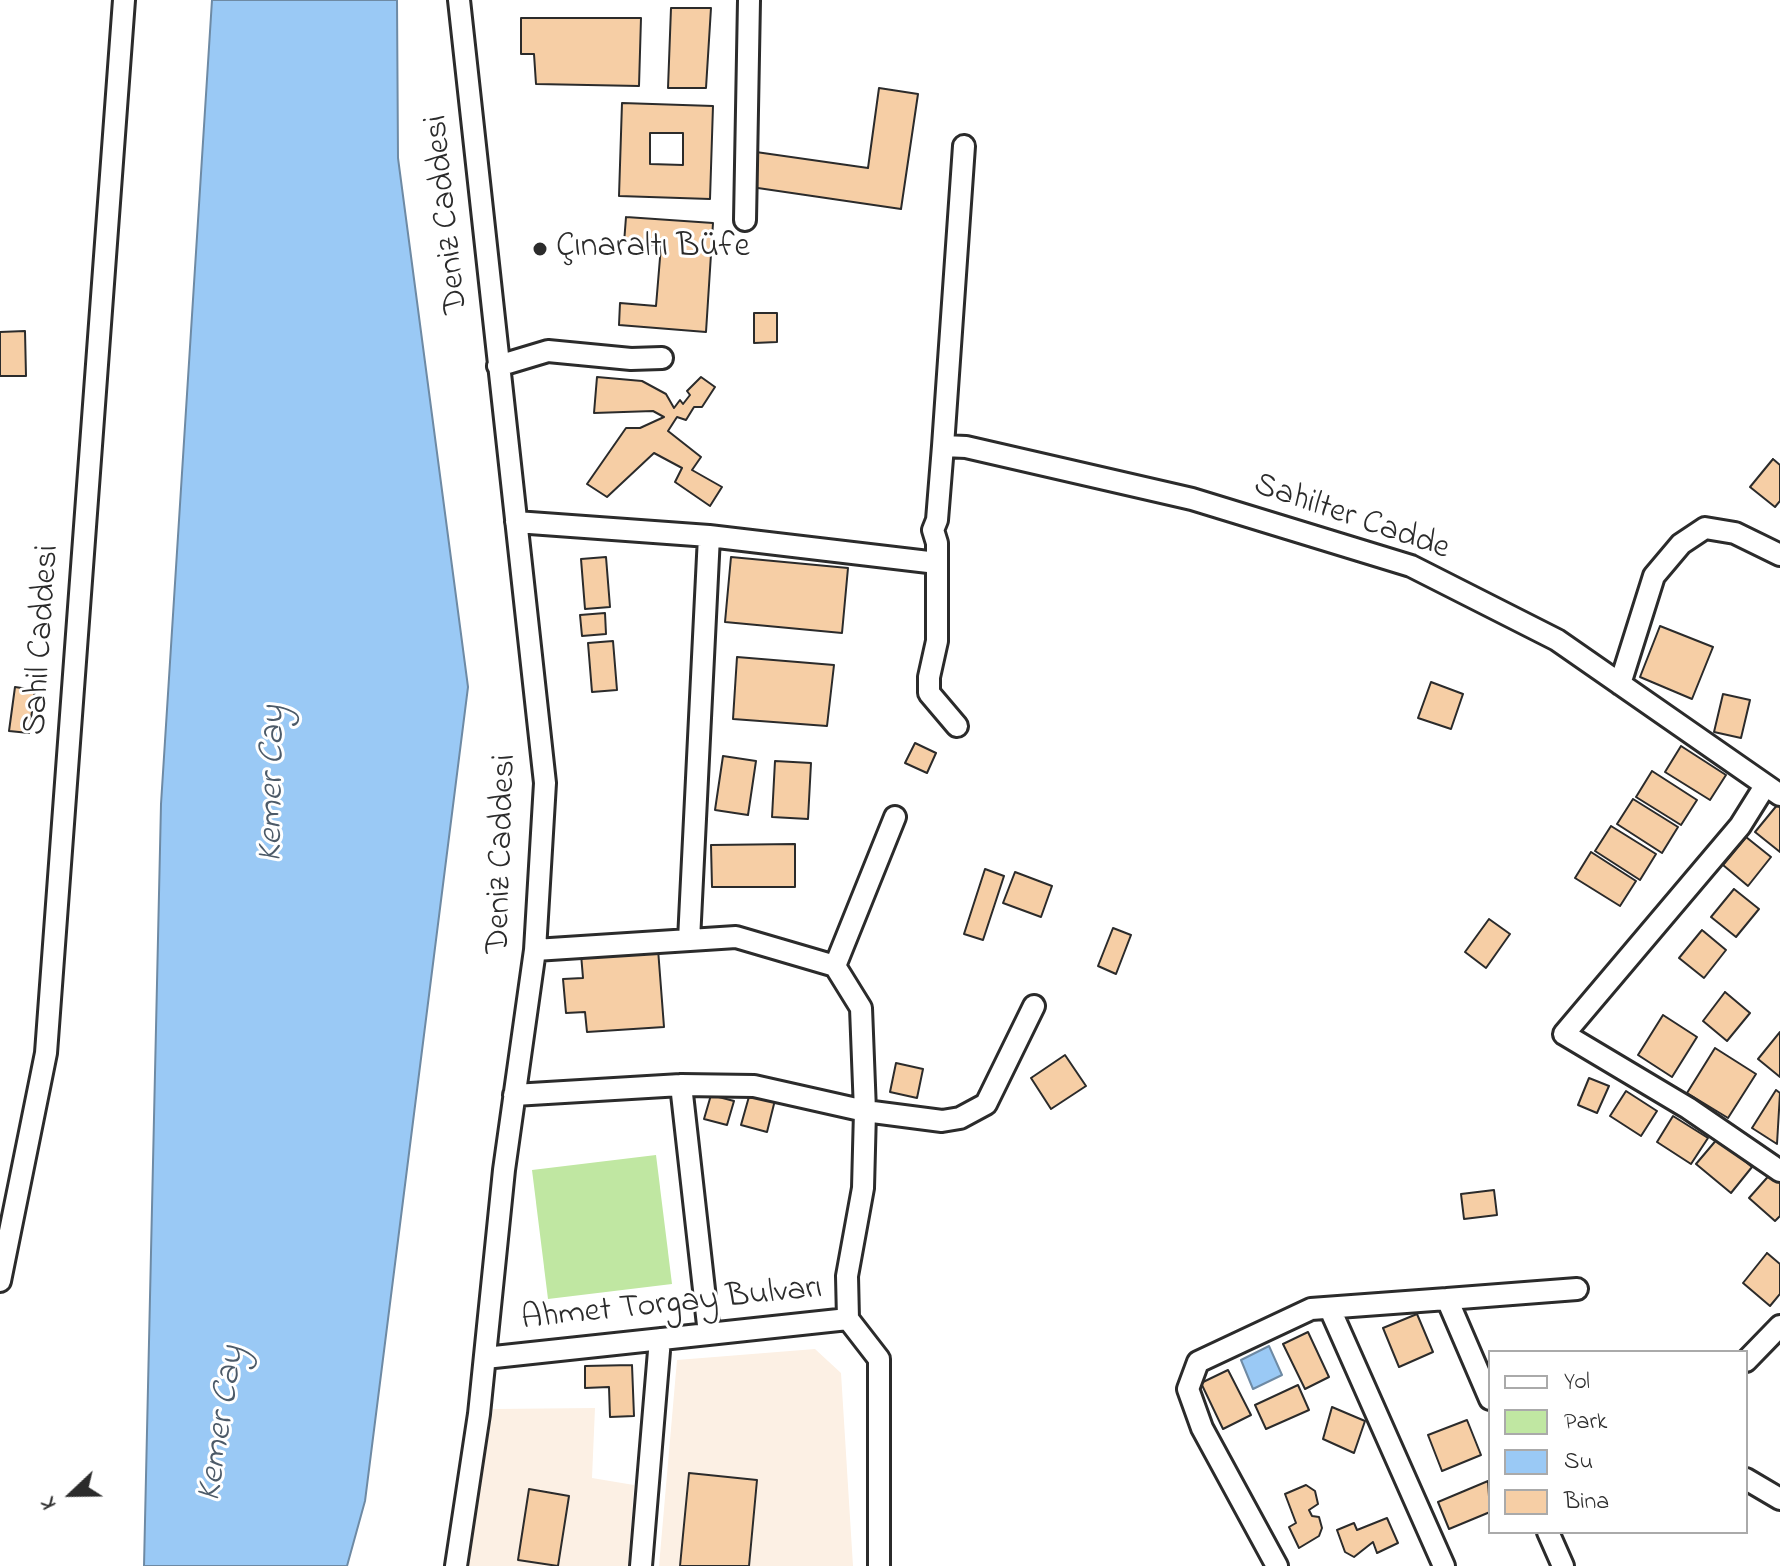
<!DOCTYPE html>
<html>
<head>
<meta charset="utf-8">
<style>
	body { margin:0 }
	#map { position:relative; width:1780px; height:1566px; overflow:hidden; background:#fff; font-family:"Indie Flower",sans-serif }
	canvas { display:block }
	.legend { position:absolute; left:1488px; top:1350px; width:260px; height:184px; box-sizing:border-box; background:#fff; border:2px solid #aaa; margin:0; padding:10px 14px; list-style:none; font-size:24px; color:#2b2b2b }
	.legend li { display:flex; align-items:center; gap:16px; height:40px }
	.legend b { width:40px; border:2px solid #aaa }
	.north { position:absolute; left:32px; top:1454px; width:80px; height:80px; -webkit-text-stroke:6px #fff; paint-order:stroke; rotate:248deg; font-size:22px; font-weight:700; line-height:32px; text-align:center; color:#2b2b2b }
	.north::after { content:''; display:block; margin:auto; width:28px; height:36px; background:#2b2b2b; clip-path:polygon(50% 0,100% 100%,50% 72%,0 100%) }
</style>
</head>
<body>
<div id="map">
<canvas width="1780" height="1566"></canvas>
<ul class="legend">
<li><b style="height:10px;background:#fff"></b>Yol</li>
<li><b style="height:22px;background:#c0e7a2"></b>Park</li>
<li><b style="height:22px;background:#9ac9f5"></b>Su</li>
<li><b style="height:22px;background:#f6cea5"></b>Bina</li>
</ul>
<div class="north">K</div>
</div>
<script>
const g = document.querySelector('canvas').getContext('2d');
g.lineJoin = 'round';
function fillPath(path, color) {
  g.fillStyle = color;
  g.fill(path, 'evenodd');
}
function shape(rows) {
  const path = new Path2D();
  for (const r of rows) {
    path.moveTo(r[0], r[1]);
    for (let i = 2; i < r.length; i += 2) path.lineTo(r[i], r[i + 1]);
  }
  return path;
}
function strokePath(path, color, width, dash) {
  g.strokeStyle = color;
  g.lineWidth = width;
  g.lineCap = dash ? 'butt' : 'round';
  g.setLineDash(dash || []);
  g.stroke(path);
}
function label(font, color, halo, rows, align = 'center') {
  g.font = font + ' "Indie Flower",sans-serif';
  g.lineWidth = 6;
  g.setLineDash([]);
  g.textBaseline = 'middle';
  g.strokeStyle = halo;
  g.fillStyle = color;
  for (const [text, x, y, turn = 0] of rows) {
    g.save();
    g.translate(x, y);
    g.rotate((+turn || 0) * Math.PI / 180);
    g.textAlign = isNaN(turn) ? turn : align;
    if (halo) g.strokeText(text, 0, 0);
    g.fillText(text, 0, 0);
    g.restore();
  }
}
const built = shape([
	[815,1349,841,1373,853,1566,659,1566,677,1360],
	[595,1408,592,1478,634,1485,628,1566,467,1566,493,1409]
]);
const green = shape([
	[656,1155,672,1284,548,1299,532,1170]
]);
const water = shape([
	[212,0,397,0,398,158,468,687,365,1501,347,1566,144,1566,161,804,212,0],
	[1269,1346,1282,1375,1253,1389,1241,1360,1269,1346]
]);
const building = shape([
	[671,8,711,8,706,88,668,88,671,8],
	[521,18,641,18,639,86,536,84,534,54,521,54,521,18],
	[879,88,918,94,901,209,751,187,756,152,868,168,879,88],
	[622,103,713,106,710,199,619,196,622,103],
	[650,133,683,133,683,165,650,164,650,133],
	[626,217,713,223,706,332,619,325,620,303,656,306,661,246,624,243,626,217],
	[754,313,777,313,777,342,754,343,754,313],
	[25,331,26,376,0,376,0,332,25,331],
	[597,377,642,381,666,394,674,408,680,400,683,404,690,395,687,391,701,377,715,387,702,407,694,407,686,420,677,417,668,431,701,457,692,470,722,487,710,506,675,482,682,468,654,453,607,497,587,484,626,428,640,428,664,417,653,411,594,413,597,377],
	[1773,459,1780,465,1780,501,1775,507,1750,487,1773,459],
	[606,557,610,607,585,609,581,559,606,557],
	[731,557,848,568,842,633,725,622,731,557],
	[605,613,606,634,582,636,580,615,605,613],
	[1660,626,1713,647,1692,699,1640,677,1660,626],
	[613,641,617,690,592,692,588,643,613,641],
	[737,657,834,665,827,726,733,719,737,657],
	[1431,682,1463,694,1451,729,1418,718,1431,682],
	[15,687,35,690,29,733,9,731,15,687],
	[1723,694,1750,700,1741,738,1714,732,1723,694],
	[915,743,936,753,927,773,905,763,915,743],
	[1681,746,1726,775,1710,800,1665,772,1681,746],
	[723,756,756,761,748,815,715,810,723,756],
	[775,761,811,763,808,819,772,817,775,761],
	[1652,771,1697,800,1681,825,1636,797,1652,771],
	[1633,799,1678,827,1662,853,1617,824,1633,799],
	[1778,804,1780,806,1780,852,1755,832,1778,804],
	[1611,826,1656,854,1640,880,1595,851,1611,826],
	[1746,837,1771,857,1748,886,1723,865,1746,837],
	[795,844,795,887,712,887,711,845,795,844],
	[1591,852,1636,881,1620,906,1575,878,1591,852],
	[985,869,1004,876,983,940,964,934,985,869],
	[1015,872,1052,886,1041,917,1003,903,1015,872],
	[1734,889,1759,909,1736,937,1711,917,1734,889],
	[1489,919,1510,934,1486,968,1465,952,1489,919],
	[1113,928,1131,935,1116,974,1098,966,1113,928],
	[1702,930,1726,950,1704,978,1679,958,1702,930],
	[658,949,664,1027,587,1032,585,1012,566,1013,563,979,583,978,581,954,658,949],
	[1725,992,1750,1013,1727,1041,1703,1021,1725,992],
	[1663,1015,1697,1037,1672,1077,1638,1055,1663,1015],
	[1780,1032,1780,1077,1758,1059,1780,1032],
	[1715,1048,1756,1074,1728,1118,1687,1093,1715,1048],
	[1065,1055,1086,1086,1051,1109,1031,1078,1065,1055],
	[896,1063,923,1069,917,1098,890,1092,896,1063],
	[1589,1078,1609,1086,1597,1113,1578,1105,1589,1078],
	[1776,1090,1780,1093,1777,1144,1752,1128,1776,1090],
	[1626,1091,1657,1111,1641,1136,1610,1116,1626,1091],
	[750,1093,775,1100,767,1132,741,1125,750,1093],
	[711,1095,734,1101,727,1125,704,1119,711,1095],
	[1673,1116,1708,1138,1691,1164,1657,1142,1673,1116],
	[1718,1138,1752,1167,1731,1193,1696,1164,1718,1138],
	[1773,1171,1780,1177,1780,1216,1775,1221,1749,1198,1773,1171],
	[1494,1190,1497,1215,1464,1219,1461,1194,1494,1190],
	[1767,1253,1780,1264,1780,1294,1770,1306,1743,1283,1767,1253],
	[1417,1314,1433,1352,1399,1367,1383,1328,1417,1314],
	[1308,1332,1329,1377,1305,1389,1283,1344,1308,1332],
	[632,1365,634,1416,610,1417,609,1387,585,1388,585,1366,632,1365],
	[1228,1370,1251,1415,1223,1429,1201,1383,1228,1370],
	[1298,1385,1309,1410,1266,1429,1255,1405,1298,1385],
	[1332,1407,1365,1421,1354,1453,1323,1439,1332,1407],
	[1467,1420,1481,1455,1442,1471,1428,1435,1467,1420],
	[689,1473,757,1480,749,1566,680,1566,689,1473],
	[1488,1481,1490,1512,1449,1529,1438,1502,1488,1481],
	[1306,1485,1315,1491,1318,1504,1309,1510,1312,1516,1319,1517,1322,1528,1319,1536,1299,1548,1289,1527,1296,1523,1285,1494,1306,1485],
	[529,1489,569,1496,558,1566,518,1560,529,1489],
	[1387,1518,1398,1543,1377,1553,1373,1542,1354,1557,1345,1552,1337,1530,1354,1523,1357,1530,1387,1518]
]);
const minor = shape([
	[745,220,749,0],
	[498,366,548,351,631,359,662,358],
	[943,446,966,447,1192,499,1411,566,1557,640,1780,795],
	[516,522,709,536,937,563],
	[1620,684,1654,576,1681,544,1705,528,1735,533,1780,555],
	[957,726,929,693,929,677,937,641,937,543,933,530,937,520,943,446,964,146],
	[1765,786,1740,826,1564,1034,1688,1108,1780,1171],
	[689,940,709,536],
	[535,950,736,937,835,966,895,817],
	[835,966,861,1008,865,1111,863,1188,847,1276,848,1319],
	[681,1085,709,1334],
	[514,1095,681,1085,754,1086,865,1111,942,1121,960,1118,986,1104,1034,1006],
	[0,1281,46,1053,124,0],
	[1447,1299,1577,1289],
	[1330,1309,1444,1566],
	[485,1358,848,1319,879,1359,879,1566],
	[1746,1361,1780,1326],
	[1746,1479,1780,1499],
	[1548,1532,1563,1566],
	[456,1566,479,1414,504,1170,535,950,545,783,459,0],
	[641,1566,660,1339],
	[1277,1566,1202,1428,1188,1389,1198,1362,1311,1309,1447,1299,1490,1399]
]);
const markers = [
	[540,249,8,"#2b2b2b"]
];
const streetNames = [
	["Deniz Caddesi",449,214,-96],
	["Sahilter Cadde",1351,519,19],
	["Sahil Caddesi",44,640,-86],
	["Deniz Caddesi",504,854,-88],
	["Ahmet Torgay Bulvarı",672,1306,-6]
];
const poiNames = [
	["Çınaraltı Büfe",556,249]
];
const waterNames = [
	["Kemer Cay",275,784,-89],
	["Kemer Cay",224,1424,-81]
];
fillPath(built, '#fcf0e4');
fillPath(green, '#c0e7a2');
fillPath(water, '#9ac9f5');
strokePath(water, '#6e8aa4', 2);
fillPath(building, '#f6cea5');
strokePath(building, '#2b2b2b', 2);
strokePath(minor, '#2b2b2b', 26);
strokePath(minor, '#fff', 20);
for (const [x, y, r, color] of markers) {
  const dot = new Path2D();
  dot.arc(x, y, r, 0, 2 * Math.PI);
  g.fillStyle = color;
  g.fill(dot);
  strokePath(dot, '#fff', 3);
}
label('34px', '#2b2b2b', '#fff', streetNames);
label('34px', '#2b2b2b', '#fff', poiNames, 'left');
label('italic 36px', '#4c5a68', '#fff', waterNames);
</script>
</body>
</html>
